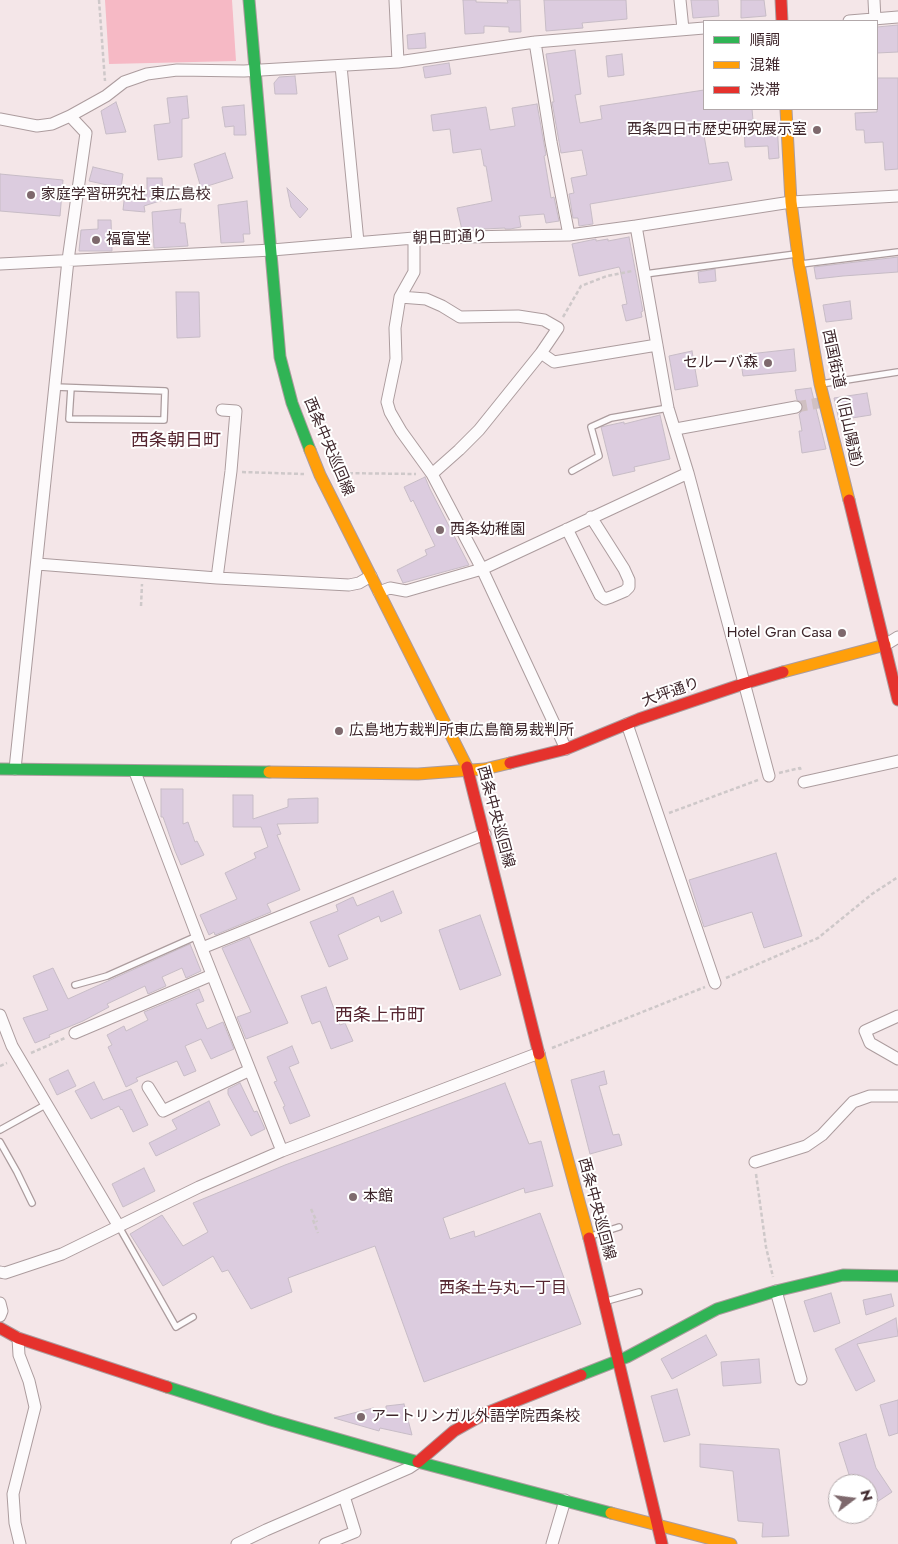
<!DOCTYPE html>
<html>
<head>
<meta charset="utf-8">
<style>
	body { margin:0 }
	#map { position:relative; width:898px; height:1544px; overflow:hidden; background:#f4e6e8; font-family:Jost,"Noto Sans JP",sans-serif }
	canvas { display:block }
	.legend { position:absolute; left:703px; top:20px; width:175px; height:90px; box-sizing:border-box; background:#fff; border:1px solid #b2a8aa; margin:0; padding:6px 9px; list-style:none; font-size:15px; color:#3e262b }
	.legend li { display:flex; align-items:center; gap:10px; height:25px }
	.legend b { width:25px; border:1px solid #b2a8aa }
	.north { position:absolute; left:828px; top:1474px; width:50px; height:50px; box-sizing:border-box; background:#fff; border:1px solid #b2a8aa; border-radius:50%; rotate:75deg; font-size:14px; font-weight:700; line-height:20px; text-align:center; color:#3e262b }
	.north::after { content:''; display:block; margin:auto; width:18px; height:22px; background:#7e696d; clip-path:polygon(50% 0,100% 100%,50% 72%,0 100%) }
</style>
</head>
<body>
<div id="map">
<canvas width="898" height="1544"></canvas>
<ul class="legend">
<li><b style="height:6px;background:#30b455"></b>順調</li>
<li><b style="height:6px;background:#ff9f0a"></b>混雑</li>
<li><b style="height:6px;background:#e5322d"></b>渋滞</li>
</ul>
<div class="north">N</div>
</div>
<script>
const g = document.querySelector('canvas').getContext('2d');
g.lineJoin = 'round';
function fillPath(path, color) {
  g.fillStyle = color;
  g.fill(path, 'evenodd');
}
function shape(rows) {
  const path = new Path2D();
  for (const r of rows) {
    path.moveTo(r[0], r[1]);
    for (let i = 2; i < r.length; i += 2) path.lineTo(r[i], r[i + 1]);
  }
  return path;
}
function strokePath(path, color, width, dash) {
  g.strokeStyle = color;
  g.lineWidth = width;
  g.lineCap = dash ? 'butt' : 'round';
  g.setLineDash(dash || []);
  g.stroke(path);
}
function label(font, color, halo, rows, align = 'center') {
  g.font = font + ' Jost,"Noto Sans JP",sans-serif';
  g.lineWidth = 4;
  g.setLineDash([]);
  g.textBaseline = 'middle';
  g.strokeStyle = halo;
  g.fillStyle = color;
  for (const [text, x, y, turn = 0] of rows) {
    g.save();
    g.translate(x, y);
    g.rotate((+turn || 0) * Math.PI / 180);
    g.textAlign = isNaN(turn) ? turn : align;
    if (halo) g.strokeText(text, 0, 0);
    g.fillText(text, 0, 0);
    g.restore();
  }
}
const green = shape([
	[105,0,232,0,236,61,109,64]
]);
const building = shape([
	[463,0,476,0,476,2,508,3,507,0,520,0,521,32,509,32,509,27,484,26,484,33,465,34,463,0],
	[544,0,626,0,627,19,582,23,583,28,546,31,544,0],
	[691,0,718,0,719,16,693,18,691,0],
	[741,0,764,0,766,16,741,18,741,0],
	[898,25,898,52,877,53,877,27,898,25],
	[425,33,426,48,408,49,407,35,425,33],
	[575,50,581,94,575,95,580,123,602,119,600,106,704,90,704,109,752,109,753,120,702,124,709,164,728,162,732,180,590,204,593,224,579,226,578,218,573,218,569,194,574,193,571,178,587,175,582,150,561,153,552,102,554,102,546,54,575,50],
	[622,54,624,75,608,77,606,56,622,54],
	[449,63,451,74,425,78,423,67,449,63],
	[295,76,297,94,275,94,274,83,279,77,295,76],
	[877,78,898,78,898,169,885,170,883,142,865,143,864,130,856,130,855,113,877,112,877,78],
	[187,96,189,118,182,119,182,157,158,160,154,125,170,123,167,98,187,96],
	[116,102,126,132,106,134,101,111,116,102],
	[537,104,546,155,544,156,551,198,554,197,559,221,546,223,544,214,519,216,521,227,510,229,505,229,505,228,462,230,457,208,492,201,486,166,484,166,481,149,453,153,450,129,433,131,431,115,486,107,490,130,515,126,512,108,537,104],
	[244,105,246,135,234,135,234,126,225,127,222,107,244,105],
	[777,122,779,158,769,159,768,146,745,147,744,123,777,122],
	[225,153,233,178,201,188,194,164,225,153],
	[93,167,123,174,121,188,89,181,93,167],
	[0,174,63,180,60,216,0,211,0,174],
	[147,178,162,178,163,197,169,198,144,206,145,212,123,210,125,192,147,195,147,178],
	[287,188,308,209,300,218,291,207,287,188],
	[247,201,250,234,243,234,244,242,221,243,218,205,247,201],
	[181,209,180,223,185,223,188,246,154,248,152,212,181,209],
	[98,220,111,220,112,251,79,251,81,230,98,229,98,220],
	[629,237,643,311,641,312,642,317,626,321,622,305,627,304,620,269,619,267,579,276,572,244,596,239,596,241,608,239,608,241,629,237],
	[898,257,898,272,843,276,816,279,814,267,898,257],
	[715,269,716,281,699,283,698,272,715,269],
	[176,292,199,292,200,337,177,338,176,292],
	[850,301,852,319,826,322,823,305,850,301],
	[794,349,796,371,743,376,740,355,794,349],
	[692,351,698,386,675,390,669,356,692,351],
	[811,388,826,449,802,453,799,431,802,431,799,414,803,410,803,406,801,402,797,400,795,390,811,388],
	[867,393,871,415,839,420,834,398,867,393],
	[660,415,670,459,634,467,635,471,613,476,601,427,624,422,624,424,660,415],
	[425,477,430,489,469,565,403,583,397,570,427,555,425,550,435,546,413,500,411,502,404,487,425,477],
	[161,789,183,789,183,824,188,822,195,842,197,841,204,855,181,865,175,851,163,817,161,817,161,789],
	[233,795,253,795,253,819,288,807,288,799,318,798,318,823,277,824,281,834,277,835,300,890,267,904,271,912,215,935,214,932,209,935,200,915,237,899,225,873,256,858,254,853,268,847,261,827,233,827,233,795],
	[776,853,802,936,764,948,752,912,704,927,689,880,776,853],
	[393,891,402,913,381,922,379,916,338,935,348,959,329,967,310,922,338,911,336,905,353,897,357,906,393,891],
	[480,915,501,975,460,990,439,930,480,915],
	[249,937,288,1023,246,1039,237,1017,251,1012,222,948,249,937],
	[190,944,201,971,186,978,182,968,162,977,166,986,148,994,145,986,107,1004,109,1007,83,1021,49,1035,50,1037,35,1043,23,1018,48,1010,33,976,53,968,68,999,190,944],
	[326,987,340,1025,345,1023,353,1041,331,1049,320,1021,312,1024,301,996,326,987],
	[199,989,204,1001,196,1004,207,1029,223,1022,234,1049,211,1059,201,1039,185,1046,196,1071,184,1076,177,1061,136,1078,138,1081,126,1087,108,1047,112,1045,107,1035,124,1026,126,1031,148,1020,144,1012,199,989],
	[292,1046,299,1063,289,1067,310,1116,290,1124,283,1107,285,1106,274,1082,277,1081,267,1057,292,1046],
	[68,1070,76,1086,57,1095,49,1079,68,1070],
	[604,1071,607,1084,599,1086,613,1135,619,1134,622,1145,590,1154,571,1080,604,1071],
	[94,1082,103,1100,131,1089,148,1125,133,1132,122,1109,121,1110,119,1106,91,1119,75,1091,94,1082],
	[240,1083,254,1112,257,1111,265,1129,251,1136,228,1094,228,1089,240,1083],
	[505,1083,529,1144,541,1141,553,1186,525,1193,524,1188,443,1218,450,1239,474,1231,475,1237,540,1213,581,1324,424,1382,375,1246,288,1278,292,1292,251,1309,228,1270,222,1272,213,1256,163,1286,130,1234,162,1215,183,1246,208,1232,193,1203,285,1165,505,1083],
	[209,1101,220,1125,156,1156,149,1143,177,1129,172,1120,209,1101],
	[144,1168,155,1191,123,1207,112,1184,144,1168],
	[831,1293,840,1323,814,1332,804,1301,831,1293],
	[891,1294,894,1306,866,1315,863,1300,891,1294],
	[896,1318,898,1336,857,1344,875,1381,856,1391,835,1349,896,1318],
	[706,1335,717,1355,672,1379,661,1359,706,1335],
	[759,1359,761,1383,723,1386,721,1362,759,1359],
	[677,1389,690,1435,664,1442,651,1396,677,1389],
	[898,1400,898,1433,889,1436,880,1405,898,1400],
	[404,1404,412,1435,380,1428,379,1431,334,1418,373,1408,386,1412,386,1406,404,1404],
	[866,1434,876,1468,892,1492,868,1508,868,1484,852,1484,839,1443,866,1434],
	[700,1444,779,1449,789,1536,762,1537,763,1523,738,1521,733,1471,700,1467,700,1444]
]);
const streetTunnel = shape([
	[796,407,824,402]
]);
const path = shape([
	[99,0,105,81],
	[563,317,581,286,607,276,632,271],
	[242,472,304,474],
	[336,473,416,474],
	[141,606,142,584],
	[779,773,800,768,801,771],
	[669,813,758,780],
	[726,978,818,938,872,894,898,877],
	[552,1048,705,987],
	[31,1053,65,1038],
	[0,1066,7,1063],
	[756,1174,766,1247,773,1277],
	[311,1209,317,1222],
	[313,1220,318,1233]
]);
const lane = shape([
	[801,264,898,252],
	[645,274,796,254],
	[821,384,898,372],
	[55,387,165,391,164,420,69,419,71,388],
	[572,471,599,456,591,427,611,418,668,408],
	[75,985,107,976,197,936],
	[0,1130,47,1104],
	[0,1142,17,1172,32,1203],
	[118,1225,176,1327,193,1317],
	[591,1236,619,1227],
	[607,1301,639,1292]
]);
const street = shape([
	[395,0,398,62],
	[680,0,683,29],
	[874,0,875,20],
	[849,21,898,17],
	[535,42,551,142,569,235],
	[341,66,358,242],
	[0,119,37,126,52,124,70,116,106,96,124,82,147,74,177,70,244,71,398,62,535,42,704,28],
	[636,226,668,408,688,473,769,776],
	[414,238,414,272,400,297,395,328,396,359,387,402,390,412,401,431,432,474,482,569,566,749],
	[0,264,272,250,414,238,569,235,636,226,791,202,898,196],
	[400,297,426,299,442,306,460,317,518,316,544,320,558,328,541,353],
	[676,429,796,407],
	[432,474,459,450,479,430,541,353,554,362,657,345],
	[567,529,600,595,605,599,611,597,625,591,629,587,629,580,624,569,591,517],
	[37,564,217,578,349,585,359,583,371,576],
	[217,578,231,471,236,411,222,410],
	[379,592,390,588,406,591,482,569,688,473],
	[885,645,898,637],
	[627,724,715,983],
	[15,769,68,260,86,133,70,116],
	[135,772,204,954,282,1151],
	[804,782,898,761],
	[202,948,485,834],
	[0,1015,12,1046,118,1225],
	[898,1016,865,1031,870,1043,898,1059],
	[75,1033,212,975],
	[148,1087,163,1111,250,1070],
	[755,1162,806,1146,822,1135,853,1102,870,1096,898,1096],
	[0,1272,5,1273,62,1254,199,1187,282,1151,539,1053],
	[776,1291,801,1379],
	[0,1303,2,1311,0,1316],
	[18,1338,19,1355,29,1381,35,1407,13,1494,15,1523,20,1544],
	[237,1544,266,1530,409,1468,418,1462],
	[325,1544,355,1532,344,1496],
	[552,1544,565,1500]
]);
const fast = shape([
	[249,0,280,357,292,403,310,450],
	[0,769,269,772],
	[581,1375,627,1357,717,1309,776,1291,843,1275,898,1276],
	[167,1387,271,1420,418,1462,611,1513]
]);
const slow = shape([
	[786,109,791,202,799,264,820,384,849,500],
	[310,450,320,475,467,767],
	[783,672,885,645],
	[269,772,418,774,485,769,510,763],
	[539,1054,589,1238],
	[611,1513,731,1544]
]);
const jam = shape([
	[781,0,782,21],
	[849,500,898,700],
	[510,763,566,749,639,719,743,684,783,672],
	[467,767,539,1054],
	[589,1238,662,1544],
	[0,1328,18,1338,167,1387],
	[418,1462,454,1431,486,1413,581,1375]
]);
const markers = [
	[817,130,5,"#7e696d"],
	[31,195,5,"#7e696d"],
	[96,240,5,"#7e696d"],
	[768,363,5,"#7e696d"],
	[440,530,5,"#7e696d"],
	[842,633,5,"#7e696d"],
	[339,731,5,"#7e696d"],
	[353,1197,5,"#7e696d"],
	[361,1417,5,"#7e696d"]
];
const poiNames = [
	["西条四日市歴史研究展示室",807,130,"right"],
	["家庭学習研究社 東広島校",41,195],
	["福富堂",106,240],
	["セルーバ森",758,363,"right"],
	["西条幼稚園",450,530],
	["Hotel Gran Casa",832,633,"right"],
	["広島地方裁判所東広島簡易裁判所",349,731],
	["本館",363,1197],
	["アートリンガル外語学院西条校",371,1417]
];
const streetNames = [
	["朝日町通り",450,238,-2],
	["西国街道（旧山陽道）",842,403,78],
	["西条中央巡回線",328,447,67],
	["大坪通り",671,693,-19],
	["西条中央巡回線",495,817,75],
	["西条中央巡回線",596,1209,75]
];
const neighbourhoodNames = [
	["西条土与丸一丁目",503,1289]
];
const quarterNames = [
	["西条朝日町",176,442],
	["西条上市町",380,1017]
];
fillPath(green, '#f6b9c5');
fillPath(building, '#dcccdf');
strokePath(building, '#c7bcc6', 1);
strokePath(streetTunnel, '#d0c0c2', 11, [11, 5.5]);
strokePath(lane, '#ac9c9e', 8);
strokePath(street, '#ac9c9e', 13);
strokePath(fast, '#ac9c9e', 13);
strokePath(slow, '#ac9c9e', 13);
strokePath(jam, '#ac9c9e', 13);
strokePath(path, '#cec8c9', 2.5, [4, 2.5]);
strokePath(lane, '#fdfbfc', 5.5);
strokePath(street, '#fdfbfc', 11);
strokePath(fast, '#30b455', 11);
strokePath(slow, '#ff9f0a', 11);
strokePath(jam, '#e5322d', 11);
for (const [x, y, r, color] of markers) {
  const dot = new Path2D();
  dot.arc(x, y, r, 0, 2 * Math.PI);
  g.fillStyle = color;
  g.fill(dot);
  strokePath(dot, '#fff', 2);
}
label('15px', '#3e262b', '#fff', poiNames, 'left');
label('15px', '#3e262b', '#fff', streetNames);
label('16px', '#562631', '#fff', neighbourhoodNames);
label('18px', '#562631', '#fff', quarterNames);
</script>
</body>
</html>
